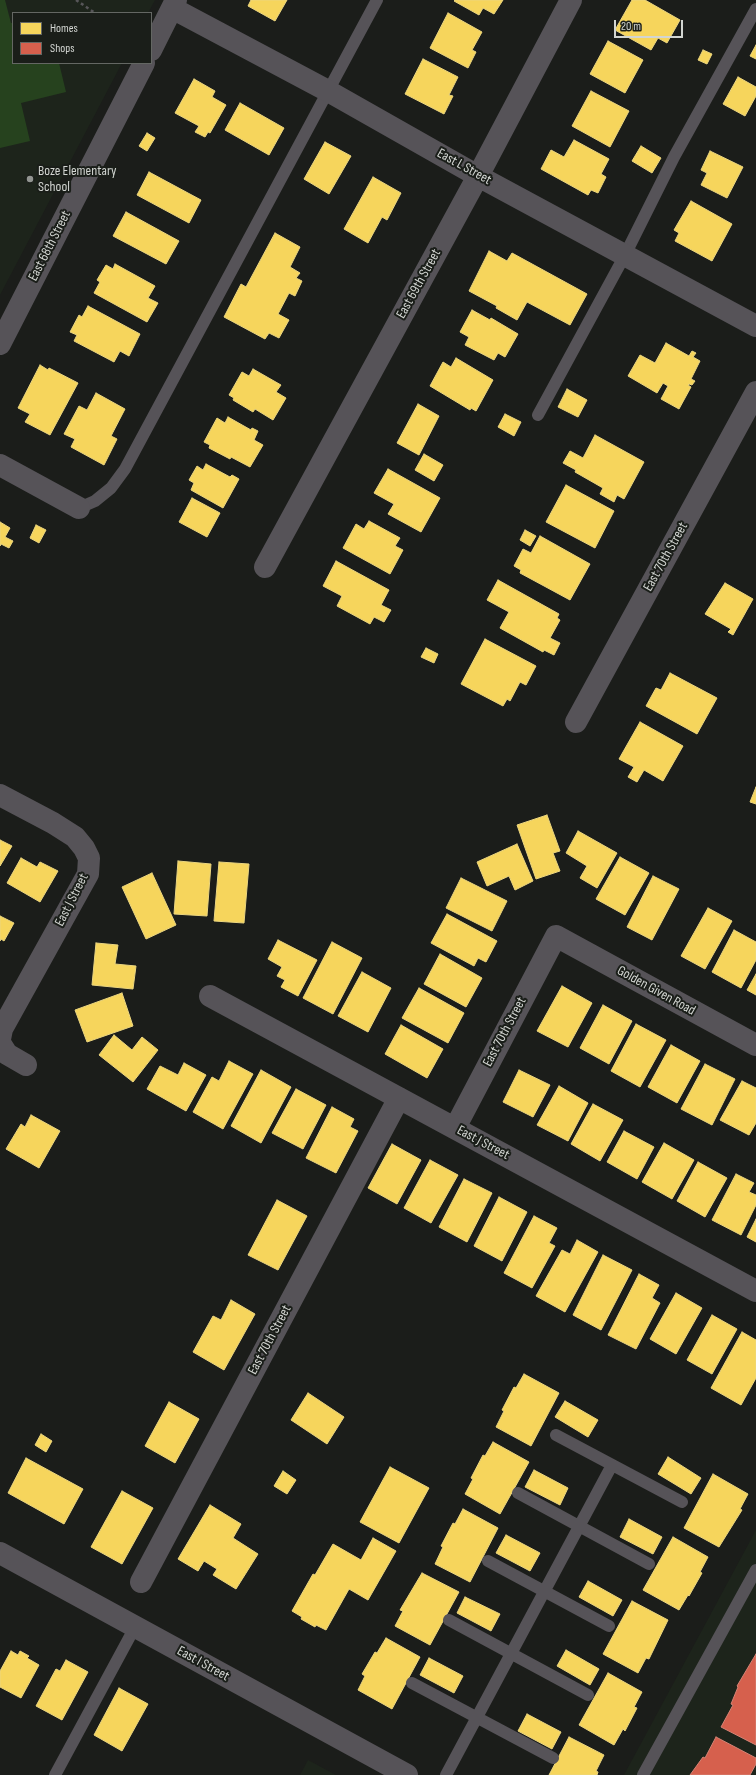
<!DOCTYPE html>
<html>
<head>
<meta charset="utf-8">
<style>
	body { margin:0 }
	#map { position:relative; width:756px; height:1775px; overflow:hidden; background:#1b1d1a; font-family:"Sofia Sans Condensed",sans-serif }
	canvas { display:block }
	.legend { position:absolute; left:12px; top:12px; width:140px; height:52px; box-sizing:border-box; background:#1a1e19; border:1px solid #646763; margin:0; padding:5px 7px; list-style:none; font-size:12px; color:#d2d5d1 }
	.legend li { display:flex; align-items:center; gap:8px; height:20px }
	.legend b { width:20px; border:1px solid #646763 }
	.scale { position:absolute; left:614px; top:20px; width:69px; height:18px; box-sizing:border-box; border:2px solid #d2d5d1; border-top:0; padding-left:5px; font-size:12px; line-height:14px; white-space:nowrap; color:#d2d5d1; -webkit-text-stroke:3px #1a1e19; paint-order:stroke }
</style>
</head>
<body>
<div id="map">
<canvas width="756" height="1775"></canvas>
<ul class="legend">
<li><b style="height:11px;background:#f6d55c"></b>Homes</li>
<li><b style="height:11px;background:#d6604d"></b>Shops</li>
</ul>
<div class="scale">20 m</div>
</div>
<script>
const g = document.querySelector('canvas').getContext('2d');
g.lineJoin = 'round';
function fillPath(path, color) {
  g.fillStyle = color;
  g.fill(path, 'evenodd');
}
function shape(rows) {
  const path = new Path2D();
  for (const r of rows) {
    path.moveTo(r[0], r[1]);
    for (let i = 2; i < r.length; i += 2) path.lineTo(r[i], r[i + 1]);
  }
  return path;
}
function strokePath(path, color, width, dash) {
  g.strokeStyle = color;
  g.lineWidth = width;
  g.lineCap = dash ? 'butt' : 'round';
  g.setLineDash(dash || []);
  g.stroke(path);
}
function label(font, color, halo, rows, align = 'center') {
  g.font = font + ' "Sofia Sans Condensed",sans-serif';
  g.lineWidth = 4;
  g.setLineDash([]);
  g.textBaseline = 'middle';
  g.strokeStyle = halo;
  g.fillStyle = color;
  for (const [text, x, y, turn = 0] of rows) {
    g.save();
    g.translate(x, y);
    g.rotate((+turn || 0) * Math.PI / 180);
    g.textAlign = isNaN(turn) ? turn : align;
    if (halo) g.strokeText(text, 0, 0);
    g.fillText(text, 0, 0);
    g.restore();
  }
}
const built = shape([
	[0,0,155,0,148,13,13,13,13,63,122,63,0,295],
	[756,1530,756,1775,624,1775],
	[308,1760,336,1775,300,1775]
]);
const green = shape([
	[0,0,5,0,11,23,13,23,13,63,59,63,66,92,21,103,30,141,0,148]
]);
const homes = shape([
	[251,0,287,0,275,21,248,6,251,0],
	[455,0,503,0,494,14,483,8,479,15,454,1,455,0],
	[632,0,645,0,680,20,667,43,658,38,651,50,615,30,632,0],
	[448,13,482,32,472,50,476,52,468,68,430,48,448,13],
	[608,41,643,60,625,93,590,74,608,41],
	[756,45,756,59,750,56,756,45],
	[703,50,712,54,707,64,698,60,703,50],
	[423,59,458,77,449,95,453,96,444,114,405,94,423,59],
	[738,77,756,87,756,96,745,116,723,104,738,77],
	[194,79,215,91,212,97,226,105,210,133,208,132,205,137,195,132,199,126,175,113,194,79],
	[591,91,629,111,610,147,572,126,591,91],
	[240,103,284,128,269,155,225,130,240,103],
	[147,133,155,138,147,151,139,146,147,133],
	[574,140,609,159,601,174,606,177,598,193,591,190,588,195,541,169,551,150,564,157,574,140],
	[325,142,351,156,329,194,304,179,325,142],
	[641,146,661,158,652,173,632,161,641,146],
	[710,151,743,167,727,198,701,185,707,173,701,170,710,151],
	[149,172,201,200,189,223,137,195,149,172],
	[373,177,401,193,387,220,382,217,368,243,344,229,373,177],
	[691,201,732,224,712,261,675,241,679,233,674,230,691,201],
	[126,212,179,241,166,264,113,236,126,212],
	[275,233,300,247,290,267,300,273,296,278,302,281,295,296,289,293,278,314,289,320,279,338,269,333,265,339,224,317,241,284,246,287,275,233],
	[489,251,507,261,512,253,587,294,570,325,527,302,517,320,496,308,497,306,469,291,489,251],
	[115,264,155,286,148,298,158,303,147,322,94,293,100,282,97,280,106,265,113,269,115,264],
	[88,306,140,334,129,356,120,351,114,362,74,341,77,335,70,332,79,315,82,317,88,306],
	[472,310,490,320,491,318,518,334,505,357,498,353,494,360,465,345,469,337,460,332,472,310],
	[666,343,689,356,692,351,696,353,693,357,700,361,691,379,695,381,692,385,689,384,688,385,691,387,679,409,661,399,668,386,663,383,657,393,628,376,640,355,655,363,666,343],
	[456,358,493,380,476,411,471,408,470,410,430,386,443,362,451,367,456,358],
	[40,365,48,370,49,368,78,383,50,435,25,422,30,414,18,408,40,365],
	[253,369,281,385,276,392,286,398,273,420,255,409,253,412,233,400,234,398,229,395,242,372,249,376,253,369],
	[567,389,587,400,578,417,558,407,567,389],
	[96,393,125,409,111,436,117,439,104,465,71,447,75,439,64,434,79,406,87,410,96,393],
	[418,404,439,416,419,455,397,443,418,404],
	[505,414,521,422,514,436,498,427,505,414],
	[228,417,251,430,252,428,258,431,254,440,263,445,250,467,231,457,230,459,209,448,210,445,204,442,217,418,225,423,228,417],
	[595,435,644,462,624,499,617,495,614,502,600,494,603,488,575,472,576,470,563,463,570,451,583,458,595,435],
	[424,454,443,465,434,481,415,470,424,454],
	[206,464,230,477,232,475,239,479,223,508,191,490,194,483,189,480,197,466,203,470,206,464],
	[388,469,440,498,421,532,388,514,394,504,374,493,388,469],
	[566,485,614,511,595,548,546,522,566,485],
	[192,498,220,513,207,537,179,522,192,498],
	[369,521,400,538,395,546,403,550,390,574,343,548,356,524,364,529,369,521],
	[0,522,10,528,5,537,13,541,9,548,1,544,0,546,0,522],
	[36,525,46,530,39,543,30,538,36,525],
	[525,530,536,536,530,546,520,540,525,530],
	[540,536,590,564,570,600,520,573,521,570,514,566,523,549,531,553,540,536],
	[336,561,389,590,381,605,391,610,384,622,374,617,370,624,337,606,342,596,323,586,336,561],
	[498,580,559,614,557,618,560,620,550,638,560,643,554,655,544,650,543,652,500,628,509,612,487,600,498,580],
	[725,583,753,599,733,635,728,632,731,629,705,614,725,583],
	[485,639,536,666,526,685,520,682,510,701,507,699,503,706,461,684,485,639],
	[426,648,438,654,434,663,421,657,426,648],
	[670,673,717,698,697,734,646,706,656,688,661,690,670,673],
	[640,722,683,746,663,781,644,770,637,782,628,777,634,767,619,759,640,722],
	[756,787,756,804,750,802,756,787],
	[547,815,560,851,553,853,560,871,536,879,517,825,547,815],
	[578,831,617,853,597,888,580,878,587,866,566,853,578,831],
	[0,840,12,846,0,866,0,840],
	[517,844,533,881,515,890,509,876,487,886,477,862,517,844],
	[620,857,649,873,625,915,596,899,620,857],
	[21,858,37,867,40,862,58,871,40,902,7,883,21,858],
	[178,861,211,864,207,916,174,914,178,861],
	[219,862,249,864,244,923,214,921,219,862],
	[152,873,176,925,146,939,122,887,152,873],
	[653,876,679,889,652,940,627,927,653,876],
	[461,878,507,901,492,931,446,908,461,878],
	[708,908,732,921,705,969,681,956,708,908],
	[447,914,497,941,486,962,478,958,474,966,431,943,447,914],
	[0,916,14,923,4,941,1,939,0,941,0,916],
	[734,930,756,942,756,960,741,988,712,972,734,930],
	[278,940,317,960,298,996,281,987,285,980,277,976,282,967,268,959,278,940],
	[332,942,362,958,333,1014,303,998,332,942],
	[96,943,118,945,115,964,136,966,133,989,92,985,96,943],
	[440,954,482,978,466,1007,424,984,440,954],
	[362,972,391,988,368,1032,338,1016,362,972],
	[756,974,756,995,747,990,756,974],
	[562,986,592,1003,568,1047,537,1031,562,986],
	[419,988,464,1013,448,1043,402,1018,419,988],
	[122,993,133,1026,87,1042,75,1010,122,993],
	[603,1005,632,1021,609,1064,580,1048,603,1005],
	[636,1024,666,1040,640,1087,611,1071,636,1024],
	[401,1025,443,1049,427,1078,385,1054,401,1025],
	[114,1035,132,1050,142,1037,158,1050,133,1082,99,1055,114,1035],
	[671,1045,700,1061,677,1103,648,1087,671,1045],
	[229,1061,253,1074,223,1129,193,1112,212,1077,219,1081,229,1061],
	[184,1063,206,1075,186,1111,147,1089,160,1066,178,1075,184,1063],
	[705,1064,735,1079,712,1125,681,1109,705,1064],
	[261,1070,291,1087,261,1143,231,1126,261,1070],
	[519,1070,550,1085,533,1117,503,1102,519,1070],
	[742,1081,756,1088,756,1123,749,1135,720,1120,742,1081],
	[559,1086,588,1103,568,1141,537,1125,559,1086],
	[296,1089,326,1105,303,1149,272,1133,296,1089],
	[593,1104,623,1120,600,1161,571,1144,593,1104],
	[332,1107,354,1119,350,1127,358,1131,336,1173,306,1158,332,1107],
	[31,1115,60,1131,39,1168,6,1149,21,1124,25,1127,31,1115],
	[624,1131,654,1147,637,1179,607,1162,624,1131],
	[664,1143,694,1160,672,1199,642,1182,664,1143],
	[392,1144,421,1160,397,1204,368,1188,392,1144],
	[430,1160,458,1175,431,1223,404,1208,430,1160],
	[698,1162,727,1178,705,1217,677,1201,698,1162],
	[736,1174,754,1183,749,1192,756,1195,756,1205,741,1235,712,1220,736,1174],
	[464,1179,492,1193,467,1242,439,1227,464,1179],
	[499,1197,527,1212,502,1261,474,1246,499,1197],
	[277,1200,307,1216,278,1270,248,1255,277,1200],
	[534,1216,557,1228,549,1243,555,1246,532,1288,504,1273,534,1216],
	[756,1219,756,1242,747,1237,756,1219],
	[577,1240,598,1252,565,1312,536,1296,562,1250,570,1254,577,1240],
	[603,1255,632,1270,601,1330,573,1315,603,1255],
	[639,1274,659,1285,652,1298,660,1303,636,1349,608,1335,639,1274],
	[676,1293,702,1308,676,1354,650,1339,676,1293],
	[231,1300,255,1314,224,1370,193,1352,213,1316,221,1320,231,1300],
	[712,1315,737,1329,712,1374,687,1360,712,1315],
	[742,1332,756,1340,756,1378,741,1405,711,1388,742,1332],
	[524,1374,559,1393,531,1446,496,1427,504,1411,502,1410,514,1387,516,1388,524,1374],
	[308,1393,344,1417,327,1444,291,1420,308,1393],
	[565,1401,598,1420,588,1437,555,1417,565,1401],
	[169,1402,199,1419,175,1463,145,1446,169,1402],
	[41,1434,52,1441,46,1452,35,1445,41,1434],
	[493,1442,529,1462,500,1514,465,1494,473,1479,471,1478,483,1455,485,1456,493,1442],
	[668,1457,701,1478,691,1494,658,1474,668,1457],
	[26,1458,83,1489,64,1524,8,1493,26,1458],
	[390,1467,429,1488,399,1543,360,1522,390,1467],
	[534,1470,568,1488,560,1505,525,1487,534,1470],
	[283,1471,296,1480,287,1494,274,1486,283,1471],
	[713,1474,748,1494,740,1509,742,1510,719,1547,684,1528,713,1474],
	[122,1491,153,1508,122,1564,91,1547,122,1491],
	[210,1505,241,1524,233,1538,258,1554,236,1589,213,1575,217,1569,204,1561,198,1571,178,1559,210,1505],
	[463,1509,498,1528,470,1582,435,1564,443,1547,441,1546,453,1523,455,1524,463,1509],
	[629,1519,662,1537,653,1554,620,1537,629,1519],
	[506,1535,540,1553,530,1571,496,1553,506,1535],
	[673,1537,708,1557,700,1572,702,1573,689,1596,688,1595,679,1610,643,1590,673,1537],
	[373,1538,396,1551,368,1600,349,1589,326,1630,316,1625,315,1627,301,1619,302,1617,292,1611,313,1574,315,1575,333,1544,361,1560,373,1538],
	[422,1573,459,1592,430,1645,395,1626,403,1611,400,1610,422,1573],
	[588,1581,622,1600,613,1616,579,1597,588,1581],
	[465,1597,500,1614,491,1631,457,1613,465,1597],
	[632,1601,668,1620,649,1659,646,1658,638,1673,603,1654,632,1601],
	[386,1638,420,1657,392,1709,358,1690,365,1676,362,1674,375,1652,377,1653,386,1638],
	[566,1650,599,1669,590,1685,557,1666,566,1650],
	[11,1651,18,1655,20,1651,29,1656,27,1658,39,1665,21,1698,0,1687,0,1671,11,1651],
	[429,1658,463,1676,454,1693,420,1675,429,1658],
	[66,1660,88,1672,62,1720,36,1706,56,1669,60,1671,66,1660],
	[608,1673,642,1692,634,1707,637,1708,625,1731,623,1729,614,1745,579,1725,608,1673],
	[119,1688,148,1704,122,1751,94,1735,119,1688],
	[527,1714,561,1732,552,1749,518,1731,527,1714],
	[569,1737,604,1755,596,1771,598,1772,597,1775,549,1775,569,1737]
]);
const shops = shape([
	[756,1654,756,1745,721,1727,733,1705,731,1704,738,1687,737,1686,756,1654],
	[716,1737,756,1758,756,1764,750,1775,690,1775,703,1757,705,1758,716,1737]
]);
const path = shape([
	[76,0,95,13]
]);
const lane = shape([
	[538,415,625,255,674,157,756,9],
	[79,508,95,501,111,488,125,469,377,0],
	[556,1435,682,1502],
	[518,1493,649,1564],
	[488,1561,609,1626],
	[449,1620,588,1695],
	[412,1683,553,1758],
	[55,1775,135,1627],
	[446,1775,612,1465],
	[643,1775,756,1570]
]);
const street = shape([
	[172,8,328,91,478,176,756,326],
	[151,50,176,0],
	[0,344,144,63],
	[0,465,79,508],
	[265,567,478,176,571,0],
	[576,722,756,392],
	[0,795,53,823,75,837,84,848,89,858,88,874,2,1029,0,1039],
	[210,996,756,1291],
	[0,1043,7,1054,26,1065],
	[455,1128,556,936,756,1045],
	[0,1553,407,1775],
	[141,1582,399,1098]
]);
const markers = [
	[30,179,4,"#929591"]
];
const streetNames = [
	["East L Street",464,167,29],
	["East 68th Street",50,246,-63],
	["East 69th Street",419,284,-61],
	["East 70th Street",666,557,-61],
	["East J Street",72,900,-63],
	["Golden Given Road",656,991,29],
	["East 70th Street",505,1032,-62],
	["East J Street",483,1143,28],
	["East 70th Street",270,1340,-62],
	["East I Street",203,1664,29]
];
const poiNames = [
	["Boze Elementary",38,171],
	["School",38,187]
];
fillPath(built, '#1d241b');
fillPath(green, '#26421e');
fillPath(homes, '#f6d55c');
strokePath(homes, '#ebd57f', 1);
fillPath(shops, '#d6604d');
strokePath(shops, '#d58375', 1);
strokePath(path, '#575659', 2.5, [3, 3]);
strokePath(lane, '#565358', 12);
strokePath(street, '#565358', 22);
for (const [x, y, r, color] of markers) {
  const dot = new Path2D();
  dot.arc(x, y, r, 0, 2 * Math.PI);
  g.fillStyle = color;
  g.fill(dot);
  strokePath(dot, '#1a1e19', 1.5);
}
label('14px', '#d2d5d1', '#1a1e19', streetNames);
label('14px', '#d2d5d1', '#1a1e19', poiNames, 'left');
</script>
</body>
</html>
